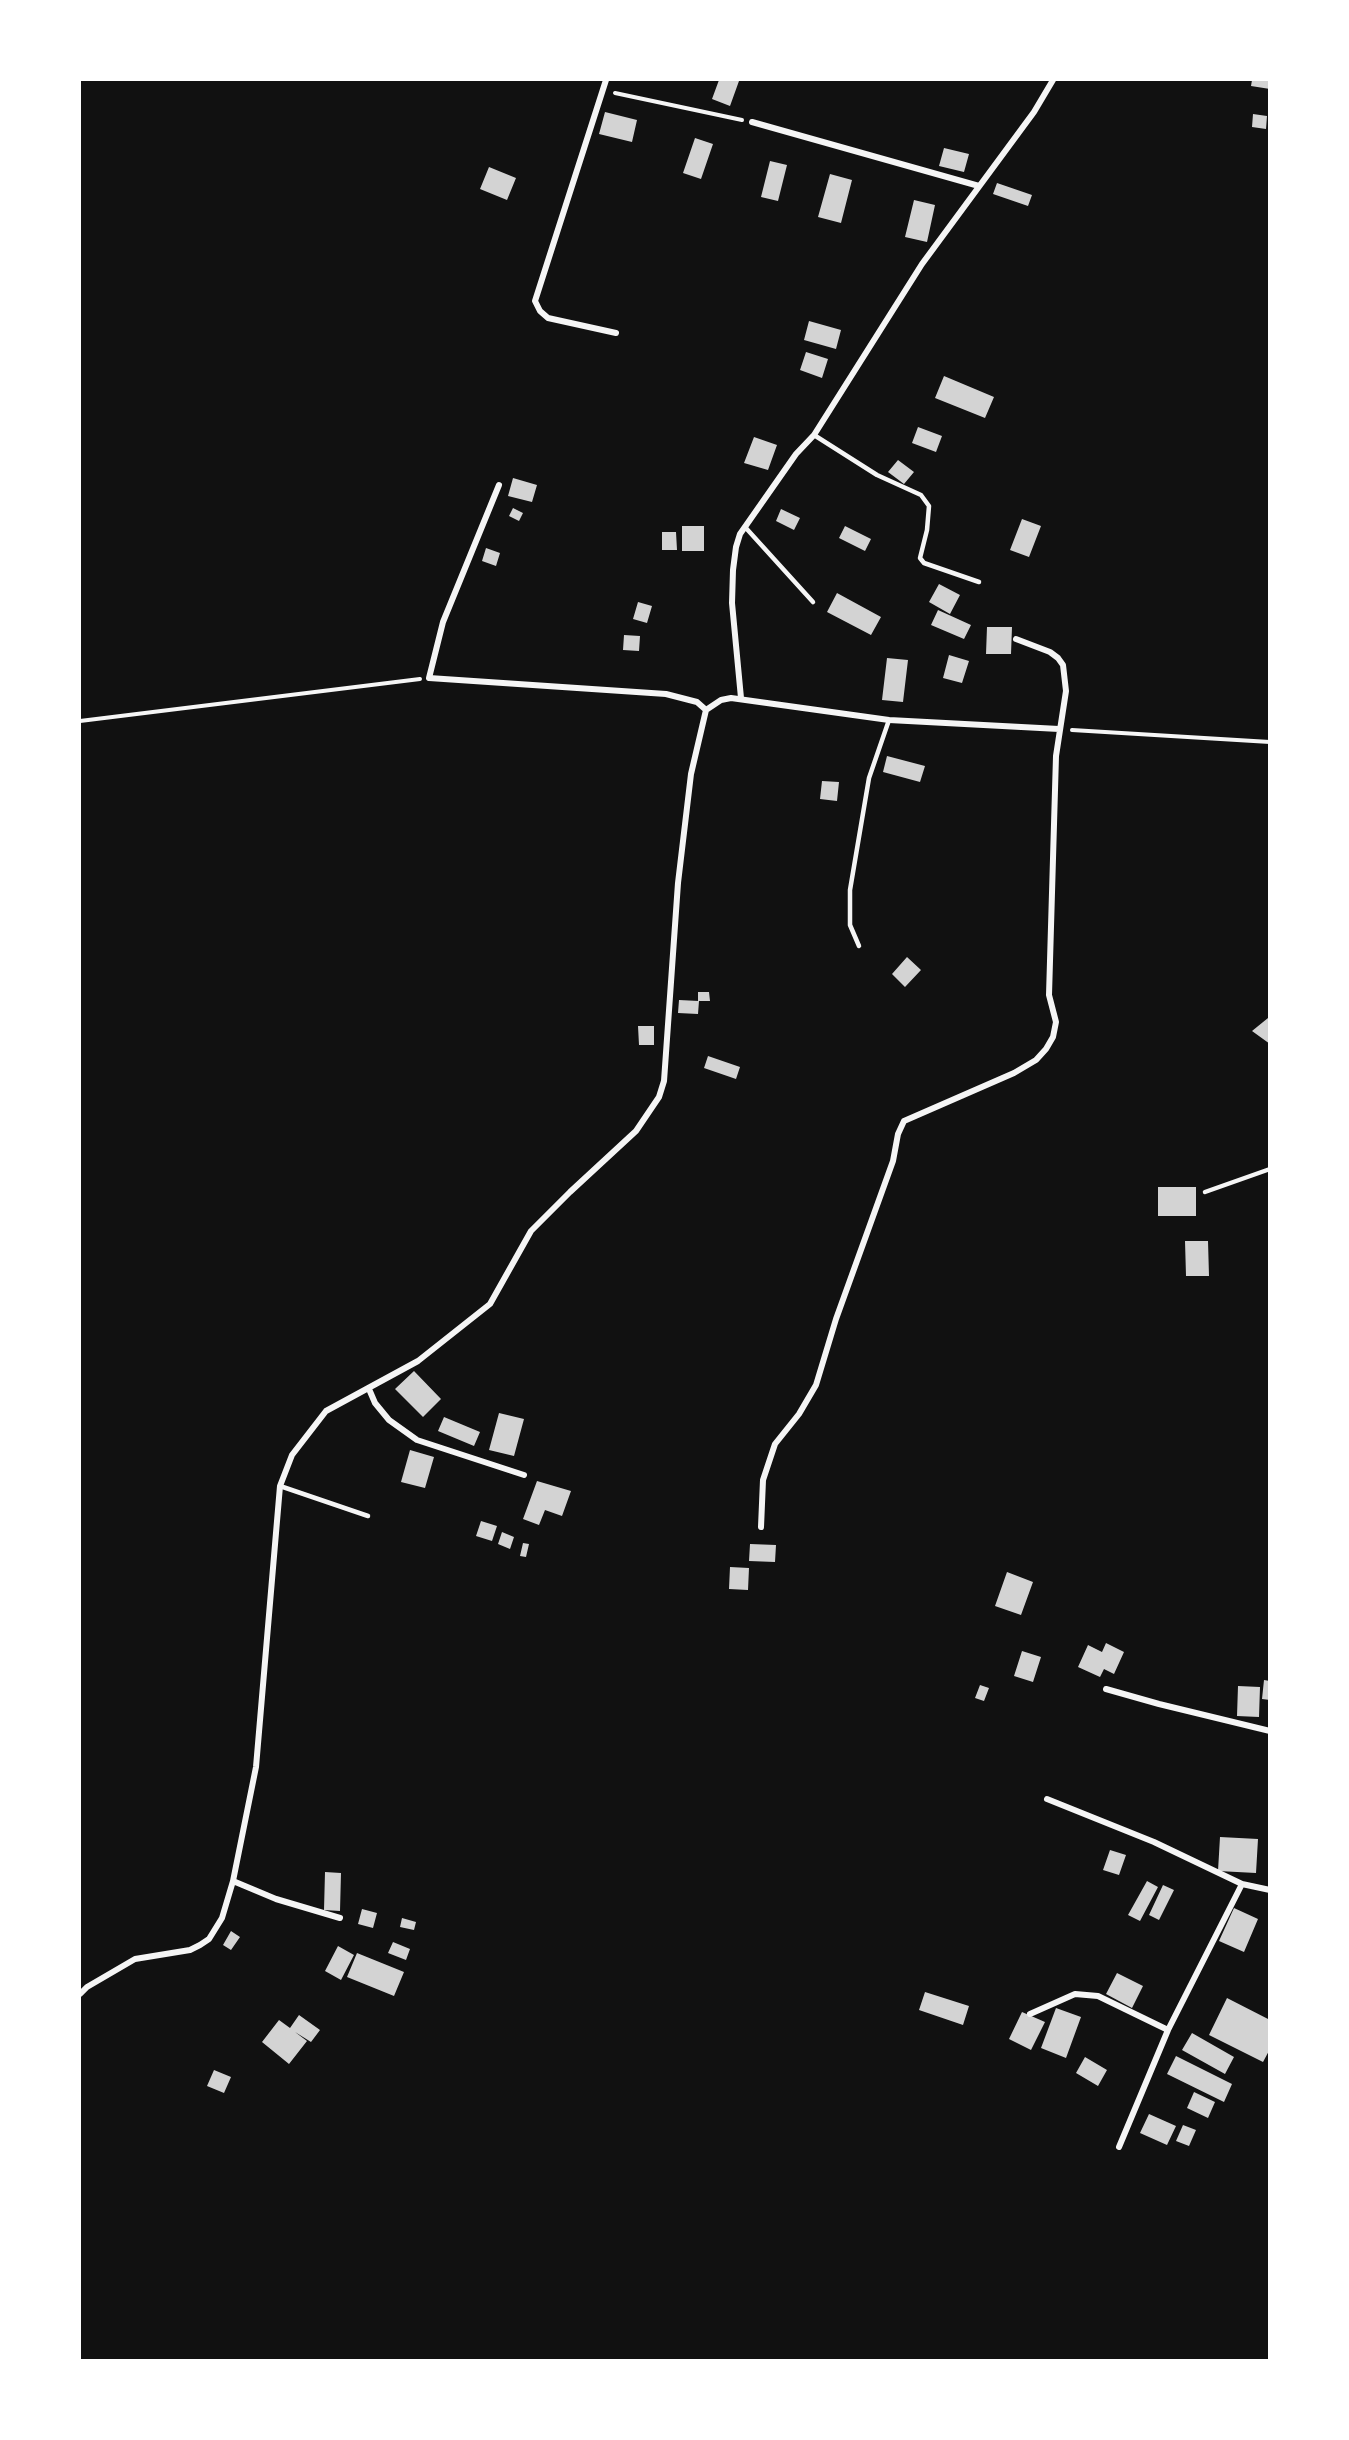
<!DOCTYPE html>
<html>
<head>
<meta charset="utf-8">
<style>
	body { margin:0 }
	#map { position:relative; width:1349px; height:2440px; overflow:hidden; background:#111; font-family:"Fira Sans",sans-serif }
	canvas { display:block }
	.frame { position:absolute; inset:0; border:81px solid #fff; pointer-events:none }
</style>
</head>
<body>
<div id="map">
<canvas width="1349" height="2440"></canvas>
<div class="frame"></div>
</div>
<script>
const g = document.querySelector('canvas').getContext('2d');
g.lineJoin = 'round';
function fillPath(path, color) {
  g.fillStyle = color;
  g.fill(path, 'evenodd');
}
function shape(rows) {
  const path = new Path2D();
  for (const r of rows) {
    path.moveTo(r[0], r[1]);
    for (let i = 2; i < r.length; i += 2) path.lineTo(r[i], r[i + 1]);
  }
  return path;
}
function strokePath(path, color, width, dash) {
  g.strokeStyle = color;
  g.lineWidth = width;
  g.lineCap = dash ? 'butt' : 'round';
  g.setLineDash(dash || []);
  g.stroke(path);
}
const building = shape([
	[719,80,739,81,730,106,712,99],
	[1252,80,1270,80,1270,89,1251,86],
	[605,112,637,120,632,142,599,134],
	[1253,114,1267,116,1266,129,1252,127],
	[695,138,713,144,701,179,683,173],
	[944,148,969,154,964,172,939,166],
	[770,161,787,165,778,201,761,197],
	[489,167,516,178,507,200,480,189],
	[830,174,852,180,841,223,818,217],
	[997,183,1032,195,1028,206,993,194],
	[914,200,935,205,927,242,905,237],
	[809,321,841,330,836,349,804,340],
	[806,352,828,359,822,378,800,370],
	[944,376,994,397,985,418,935,398],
	[918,427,942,436,936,452,912,443],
	[754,437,777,445,768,470,744,463],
	[898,460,914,472,904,484,888,472],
	[513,478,537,485,532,502,508,496],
	[513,508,523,513,519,521,509,516],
	[781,509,800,518,794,530,776,521],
	[1022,519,1041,526,1029,557,1010,550],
	[682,526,704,526,704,551,682,551],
	[845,526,871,539,865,551,839,538],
	[662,532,676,532,677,550,662,550],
	[486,548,500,553,496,566,482,561],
	[939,584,960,595,950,614,929,602],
	[837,593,881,617,871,635,827,612],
	[638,602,652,606,647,623,633,619],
	[938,610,971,625,964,639,931,625],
	[987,627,1012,627,1011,654,986,654],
	[624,635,640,636,639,651,623,650],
	[949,655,969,661,962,683,943,678],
	[887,658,908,660,903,702,882,700],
	[887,756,925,766,920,782,883,772],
	[822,781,839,782,837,801,820,799],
	[907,957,921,970,905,987,892,974],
	[698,992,709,992,710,1001,698,1001],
	[679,1000,699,1001,698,1014,678,1013],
	[1268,1018,1270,1020,1270,1044,1252,1031],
	[638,1026,654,1026,654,1045,639,1045],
	[708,1056,740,1067,736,1079,704,1068],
	[1158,1187,1196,1187,1196,1216,1158,1216],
	[1185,1241,1208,1241,1209,1276,1186,1276],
	[414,1371,441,1399,423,1417,395,1389],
	[499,1413,524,1419,514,1456,489,1450],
	[444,1417,480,1432,474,1446,438,1431],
	[410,1450,434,1457,425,1488,401,1482],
	[537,1481,571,1491,562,1516,545,1510,539,1525,523,1519],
	[481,1521,497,1526,492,1541,476,1536],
	[502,1532,514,1537,510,1549,498,1544],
	[523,1543,529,1544,526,1557,520,1556],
	[750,1544,776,1545,775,1562,749,1561],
	[730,1567,749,1568,748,1590,729,1589],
	[1007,1572,1033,1582,1021,1615,995,1606],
	[1106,1643,1124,1652,1114,1674,1104,1669,1100,1677,1078,1667,1088,1645,1102,1652],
	[1022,1651,1041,1657,1033,1682,1014,1676],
	[1264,1680,1270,1681,1270,1700,1262,1699],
	[980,1685,989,1688,984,1701,975,1698],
	[1238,1686,1260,1687,1259,1717,1237,1716],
	[1220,1837,1258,1839,1256,1873,1218,1871],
	[1110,1850,1126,1855,1119,1875,1103,1870],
	[325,1872,341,1873,340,1911,324,1910],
	[1147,1881,1158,1887,1140,1921,1128,1915],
	[1163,1885,1174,1890,1159,1920,1149,1915],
	[1234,1908,1258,1919,1244,1952,1219,1941],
	[362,1909,377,1913,373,1928,358,1924],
	[402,1918,416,1922,414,1930,400,1927],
	[231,1931,240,1937,231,1950,223,1945],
	[393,1942,410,1949,406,1960,388,1953],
	[338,1946,354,1955,341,1980,325,1971],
	[357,1953,404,1972,394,1996,347,1977],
	[1117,1973,1143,1986,1132,2008,1106,1994],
	[925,1992,969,2006,963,2025,919,2010],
	[1227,1998,1270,2020,1270,2049,1263,2062,1209,2035],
	[1056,2008,1081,2017,1066,2058,1041,2048],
	[1022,2012,1045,2022,1031,2050,1009,2039],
	[299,2015,320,2030,311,2042,295,2032,307,2041,289,2064,262,2042,279,2020,290,2028],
	[1192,2033,1234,2057,1225,2074,1182,2050],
	[1176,2056,1232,2084,1224,2102,1167,2074],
	[1085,2057,1107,2070,1098,2086,1076,2073],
	[214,2070,231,2077,224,2093,207,2086],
	[1194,2092,1215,2102,1208,2118,1187,2108],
	[1149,2114,1176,2126,1167,2145,1140,2133],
	[1183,2125,1196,2130,1189,2146,1176,2141]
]);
const path = shape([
	[615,93,742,120],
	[80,721,420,679],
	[1072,730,1270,742]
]);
const service = shape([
	[814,435,877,475,921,495,929,506,927,530,920,558,924,563,979,582],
	[745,527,813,602],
	[859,946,850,925,850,890,869,778,889,720],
	[1205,1192,1270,1169],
	[280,1486,368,1516]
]);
const minor = shape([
	[606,80,535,301,540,311,548,318,616,333],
	[752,122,979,186],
	[499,485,443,622,429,678,666,694,697,702,706,710],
	[741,698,732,603,733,570,736,547,740,534,796,454,814,435,922,264,1034,112,1053,80],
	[369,1389,375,1403,389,1420,417,1440,524,1475],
	[761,1527,763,1480,775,1444,799,1414,816,1385,836,1319,893,1161,898,1134,904,1121,1014,1073,1036,1060,1046,1049,1053,1037,1056,1022,1049,995,1056,756,1066,691,1063,665,1058,658,1050,652,1016,639],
	[1106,1689,1159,1704,1270,1731],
	[1047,1799,1154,1842,1242,1884,1270,1890],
	[233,1881,276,1899,340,1918],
	[80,1994,87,1987,135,1959,190,1950,200,1945,209,1939,222,1918,233,1881,256,1767,280,1486,292,1455,326,1411,418,1361,490,1304,531,1231,570,1192,636,1131,659,1097,664,1081,678,883,691,774,706,710,721,700,731,698,889,720,1059,729],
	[1030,2014,1075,1994,1098,1996,1168,2030],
	[1119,2147,1168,2030,1242,1884]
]);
fillPath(building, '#d3d3d3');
strokePath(path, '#f5f5f5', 4);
strokePath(service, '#f5f5f5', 4.5);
strokePath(minor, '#f5f5f5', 6);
</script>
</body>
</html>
